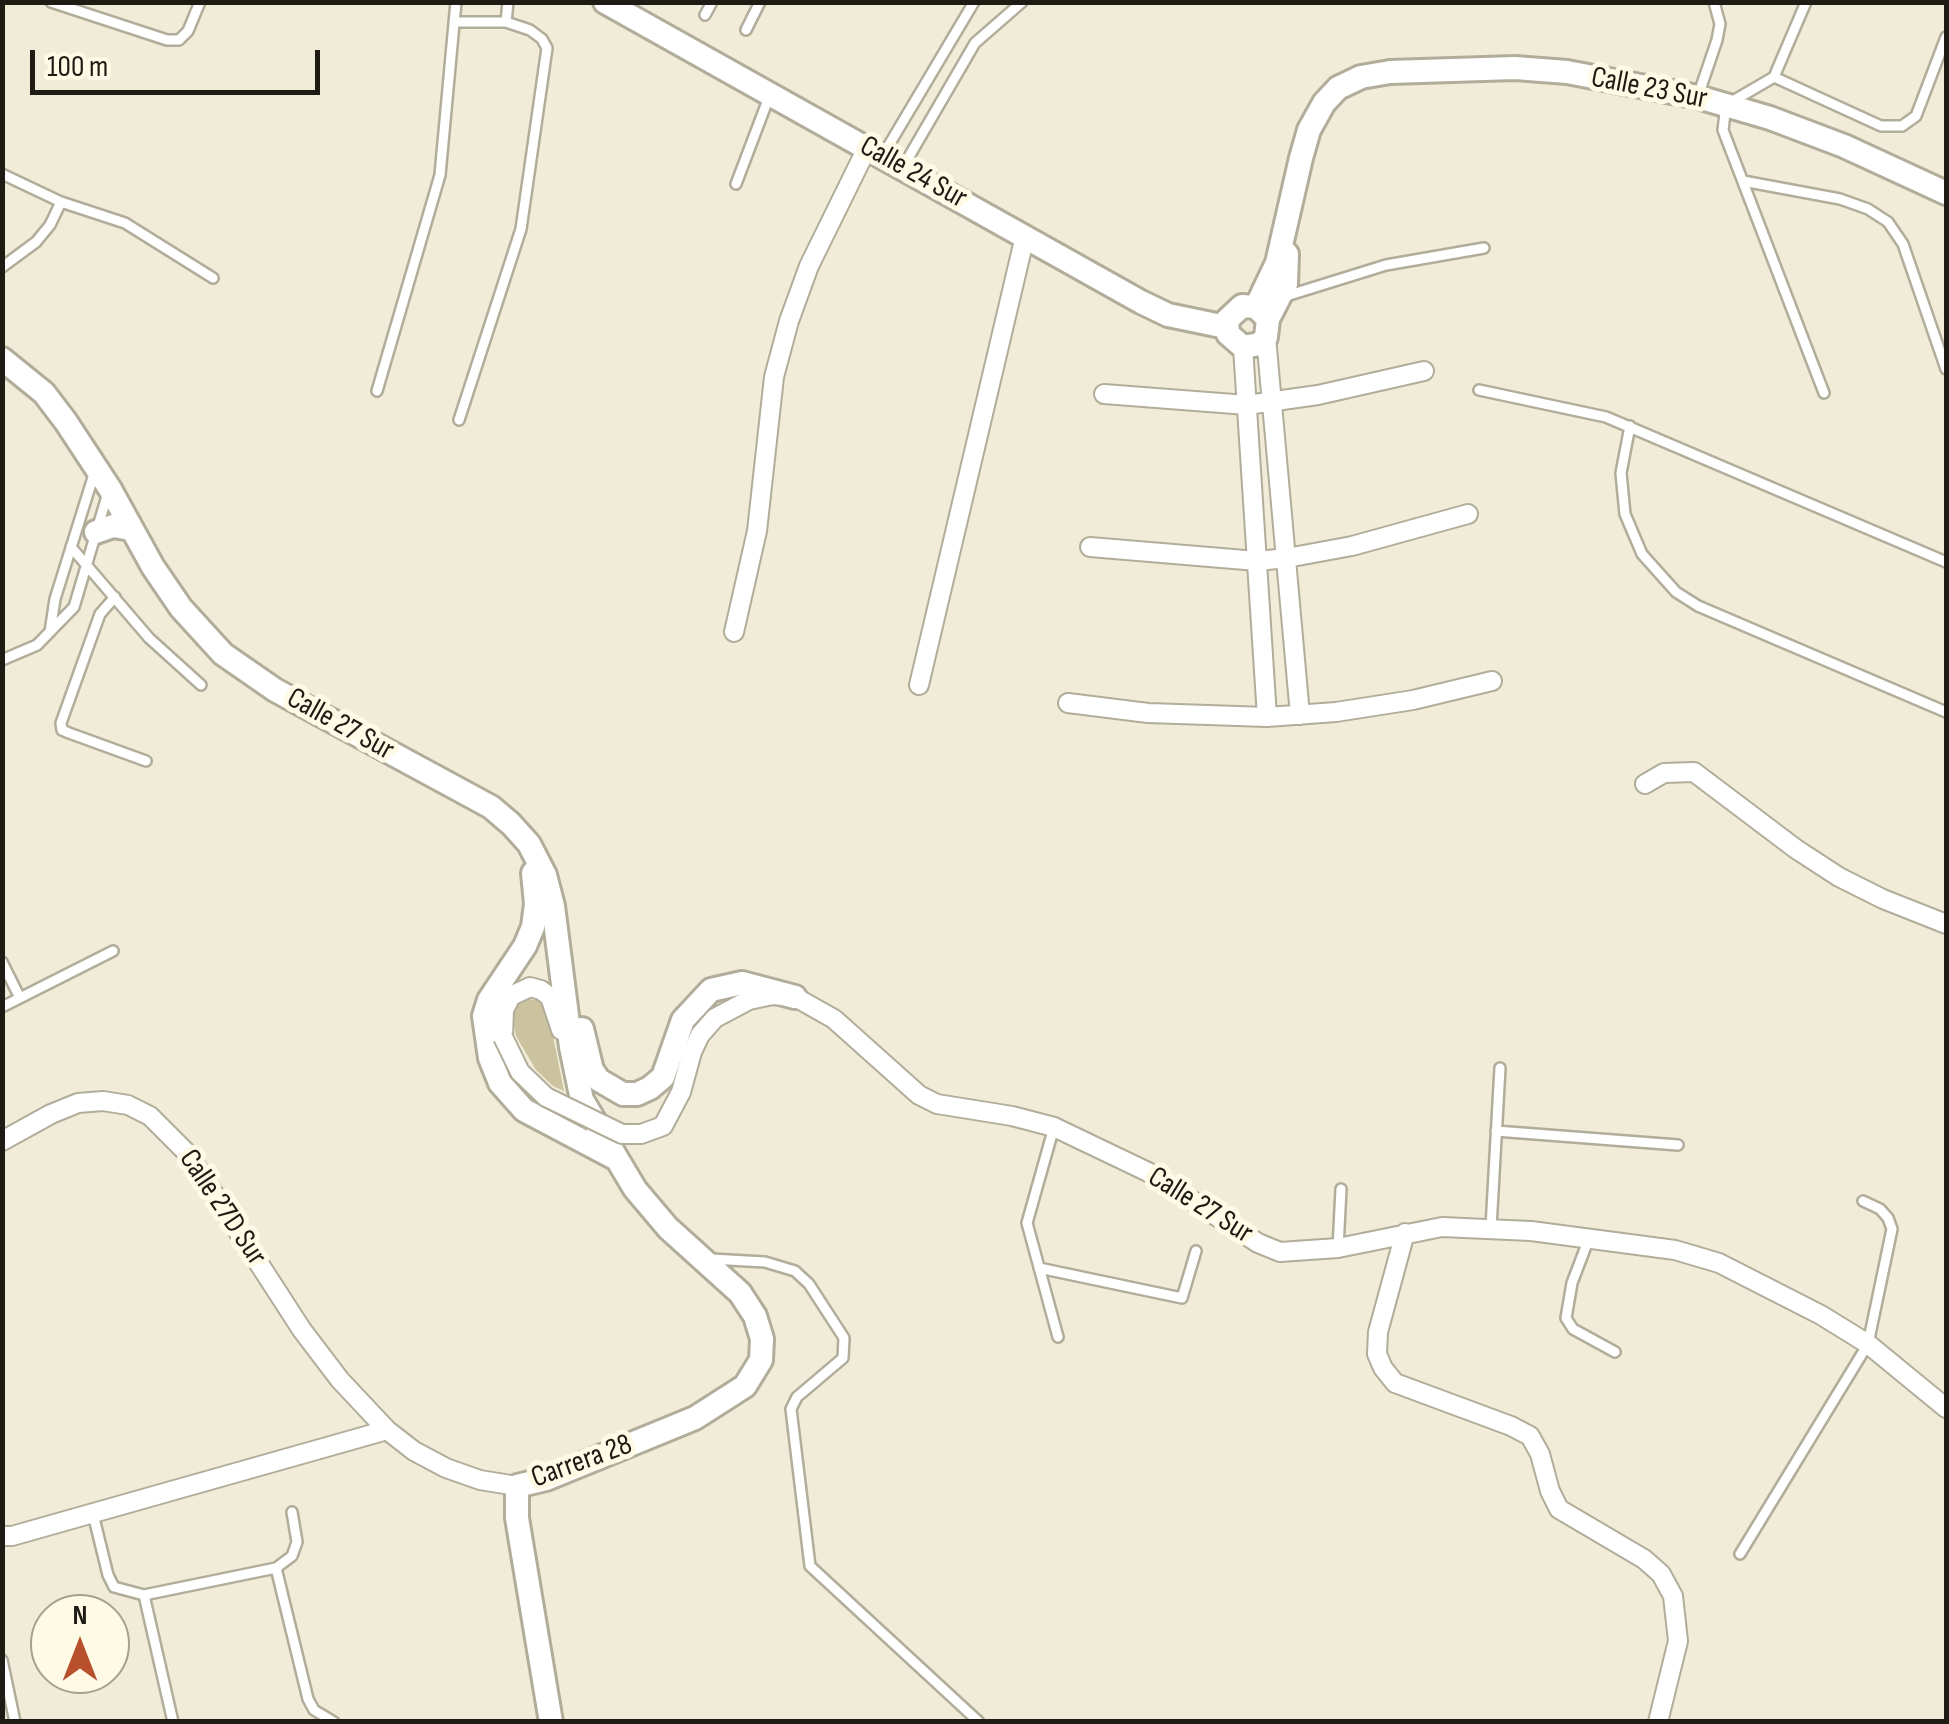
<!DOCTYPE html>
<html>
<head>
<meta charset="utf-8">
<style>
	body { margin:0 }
	#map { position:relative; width:1949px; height:1724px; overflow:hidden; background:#f0ecd8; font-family:"Sofia Sans Condensed",sans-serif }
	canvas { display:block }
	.frame { position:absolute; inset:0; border:5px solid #1d1b14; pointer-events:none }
	.north { position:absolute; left:30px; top:1594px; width:100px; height:100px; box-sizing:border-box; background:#fefae5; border:2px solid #a4a191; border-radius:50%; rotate:0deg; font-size:28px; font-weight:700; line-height:40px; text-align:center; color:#1d1b14 }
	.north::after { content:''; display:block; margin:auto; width:35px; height:45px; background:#b8512b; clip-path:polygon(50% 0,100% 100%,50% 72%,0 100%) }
	.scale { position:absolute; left:30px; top:50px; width:290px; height:45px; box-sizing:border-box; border:5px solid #1d1b14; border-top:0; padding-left:12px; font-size:30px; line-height:35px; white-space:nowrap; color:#1d1b14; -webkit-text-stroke:8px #fefae5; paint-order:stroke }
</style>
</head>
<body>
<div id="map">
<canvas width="1949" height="1724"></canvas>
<div class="frame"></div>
<div class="north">N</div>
<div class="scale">100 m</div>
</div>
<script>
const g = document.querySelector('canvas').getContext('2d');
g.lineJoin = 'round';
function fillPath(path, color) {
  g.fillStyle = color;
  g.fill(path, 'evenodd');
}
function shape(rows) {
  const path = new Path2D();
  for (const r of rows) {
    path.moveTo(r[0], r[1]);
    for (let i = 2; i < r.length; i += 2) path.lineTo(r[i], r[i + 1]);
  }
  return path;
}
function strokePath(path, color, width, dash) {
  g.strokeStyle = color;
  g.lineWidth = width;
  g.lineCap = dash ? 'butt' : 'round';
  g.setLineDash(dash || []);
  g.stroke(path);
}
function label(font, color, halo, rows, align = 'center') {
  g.font = font + ' "Sofia Sans Condensed",sans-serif';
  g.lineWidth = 10;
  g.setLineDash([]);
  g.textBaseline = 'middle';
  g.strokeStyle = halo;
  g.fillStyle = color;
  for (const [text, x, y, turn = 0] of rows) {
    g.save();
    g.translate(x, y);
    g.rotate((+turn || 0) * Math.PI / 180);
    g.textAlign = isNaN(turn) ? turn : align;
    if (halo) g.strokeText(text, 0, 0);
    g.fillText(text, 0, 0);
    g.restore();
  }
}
const green = shape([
	[525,999,539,1000,548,1011,564,1091,553,1086,536,1070,516,1036,512,1016,515,1007]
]);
const service = shape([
	[51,2,167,40,179,40,188,31,200,2],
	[1806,2,1774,77,1726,105,1723,130,1824,393],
	[705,15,712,2],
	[454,22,506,22,530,30,542,39,547,48,521,229,459,420],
	[506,22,508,2],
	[746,30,760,2],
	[1774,77,1881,126,1902,126,1916,116,1946,37],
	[1698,96,1717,40,1720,24,1714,2],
	[883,155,974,2],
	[903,167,975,43,1022,2],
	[2,174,61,202,125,223,213,278],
	[1743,181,1840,199,1868,209,1888,222,1903,244,1946,369],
	[736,184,769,97],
	[2,267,36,242,50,225,61,202],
	[1283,297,1386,265,1484,248],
	[1479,390,1606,417,1946,562],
	[377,391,440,175,456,2],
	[1630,426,1621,473,1625,514,1642,554,1676,592,1698,606,1946,712],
	[71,547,149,638,201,685],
	[115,597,100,614,61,723,62,730,69,733,146,761],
	[50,632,55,599,94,474],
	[2,660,37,645,74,607,107,496],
	[2,962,20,998],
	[2,1007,113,951],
	[1054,1127,1027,1223,1058,1337],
	[1496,1131,1678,1145],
	[1491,1227,1500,1068],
	[1588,1241,1572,1283,1566,1318,1573,1329,1615,1352],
	[1338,1248,1341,1189],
	[711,1259,765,1262,795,1271,809,1284,844,1338,843,1358,797,1397,791,1409,810,1566,979,1722],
	[1039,1268,1182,1298,1196,1251],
	[93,1514,108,1575,114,1587,144,1595,276,1568,292,1556,297,1542,292,1512],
	[1740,1554,1868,1344,1892,1229,1888,1218,1880,1209,1863,1201],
	[276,1568,308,1699,314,1710,334,1722],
	[144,1595,173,1722],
	[2,1660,15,1722]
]);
const minor = shape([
	[1266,337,1300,715],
	[1243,347,1267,717],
	[1104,394,1247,405,1318,395,1424,371],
	[1090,547,1257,561,1287,558,1352,546,1468,514],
	[734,632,757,531,774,377,789,321,809,266,867,148],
	[919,685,1025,236],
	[1068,703,1148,713,1267,717,1336,712,1413,700,1492,681],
	[1645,784,1664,773,1694,772,1796,849,1839,877,1883,899,1946,924],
	[503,1037,504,1010,511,996,530,987,541,990,550,997,561,1030],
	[681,1092,692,1052,700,1035,715,1018,749,1000,773,995,795,997,834,1019,919,1095,937,1104,1012,1116,1054,1127,1148,1172,1258,1243,1280,1252,1338,1248,1442,1227,1531,1231,1675,1250,1719,1263,1821,1315,1868,1344,1946,1408],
	[2,1141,51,1114,78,1103,103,1101,128,1105,150,1116,188,1154,302,1330,340,1380,387,1430,414,1451,446,1468,480,1480,517,1486],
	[1405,1233,1378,1332,1377,1354,1383,1368,1395,1383,1511,1426,1530,1436,1540,1454,1550,1491,1559,1509,1644,1559,1661,1574,1673,1596,1678,1641,1658,1722],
	[2,1536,12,1536,387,1430]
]);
const tertiary = shape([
	[605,2,1141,302,1168,315,1226,327],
	[1256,307,1277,263,1301,158,1309,130,1324,103,1338,88,1361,77,1390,72,1515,68,1567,72,1698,97,1770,118,1844,146,1946,193],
	[1268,319,1256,307,1242,306,1227,320,1228,334,1243,347,1260,344,1266,337,1268,319,1286,284,1287,254],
	[2,359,44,393,66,422,110,489,153,567,181,608,223,654,275,690,491,807,511,824,529,844,545,875,553,906,571,1047,582,1100,635,1189,668,1228,740,1293,755,1316,762,1339,761,1360,745,1386,695,1418,546,1479,517,1486,517,1518,551,1722],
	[96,532,113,526,131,529],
	[533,873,536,904,533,927,525,946,489,1000,484,1016,490,1058,500,1083,524,1110,613,1157],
	[582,1029,592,1070,599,1080,623,1094,637,1094,650,1088,663,1077,683,1020,711,990,742,983,795,997]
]);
const minorBridge = shape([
	[503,1037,520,1072,546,1097,622,1134,641,1134,663,1126,681,1092]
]);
const streetNames = [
	["Calle 23 Sur",1649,89,11],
	["Calle 24 Sur",913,173,29],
	["Calle 27 Sur",340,725,29],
	["Calle 27 Sur",1200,1206,32],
	["Calle 27D Sur",222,1208,56],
	["Carrera 28",582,1462,-20]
];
fillPath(green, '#cbc39f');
strokePath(service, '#b1ad9a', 14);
strokePath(minor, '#b1ad9a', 22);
strokePath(tertiary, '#b1ad9a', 28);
strokePath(service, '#fff', 9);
strokePath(minor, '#fff', 18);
strokePath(tertiary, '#fff', 22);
strokePath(minorBridge, '#b1ad9a', 22, []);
strokePath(minorBridge, '#fff', 18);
label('30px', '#1d1b14', '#fefae5', streetNames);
</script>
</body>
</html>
